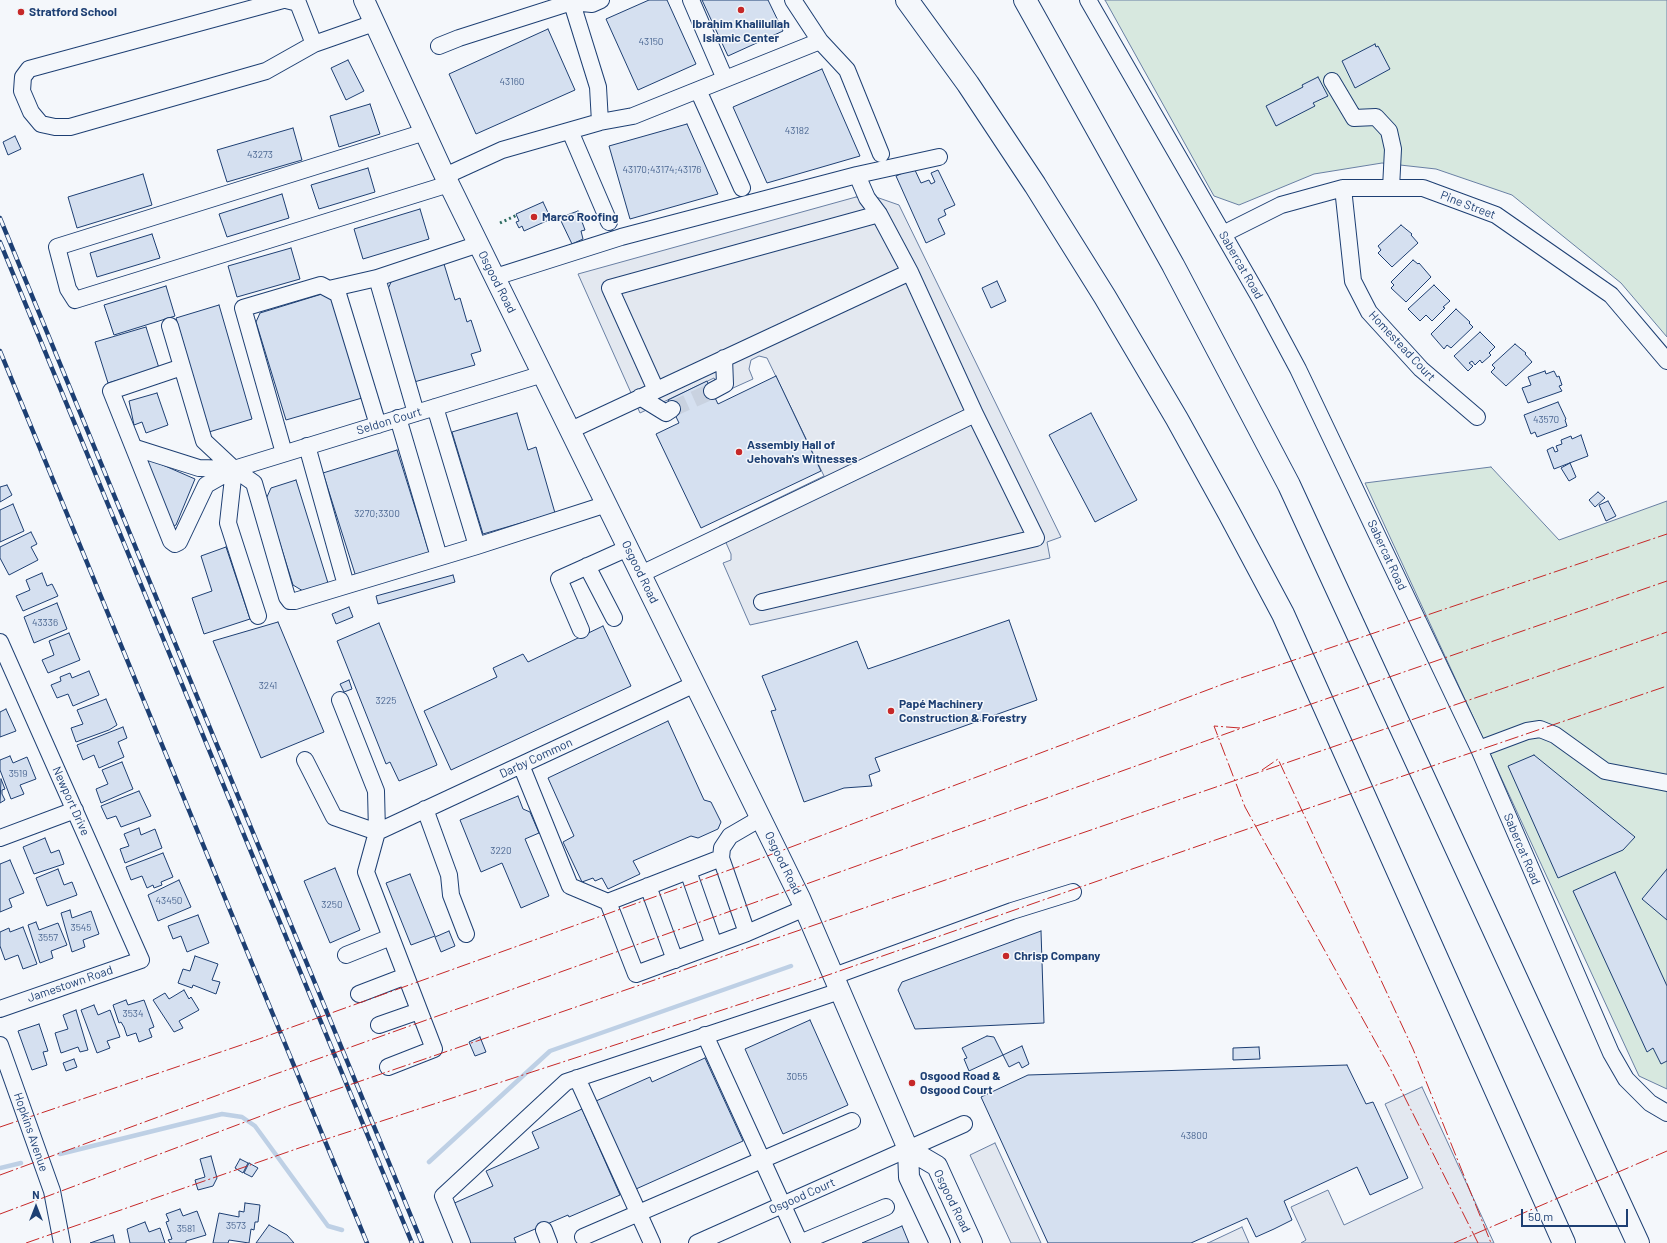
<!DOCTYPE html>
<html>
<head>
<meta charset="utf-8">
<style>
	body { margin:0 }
	#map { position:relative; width:1667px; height:1243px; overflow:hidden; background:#f4f7fb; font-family:Barlow,sans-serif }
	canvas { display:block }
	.north { position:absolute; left:16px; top:1187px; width:40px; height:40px; -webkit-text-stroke:3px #f4f7fb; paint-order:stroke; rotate:0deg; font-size:11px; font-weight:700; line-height:16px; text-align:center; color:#1d3f73 }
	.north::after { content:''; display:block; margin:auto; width:14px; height:18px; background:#1d3f73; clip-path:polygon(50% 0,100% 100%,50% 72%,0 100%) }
	.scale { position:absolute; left:1521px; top:1209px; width:107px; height:18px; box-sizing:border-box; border:2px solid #1d3f73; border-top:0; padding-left:5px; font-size:12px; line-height:14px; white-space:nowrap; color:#1d3f73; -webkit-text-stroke:3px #f4f7fb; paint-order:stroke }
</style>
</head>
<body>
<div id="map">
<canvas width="1667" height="1243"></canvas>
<div class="north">N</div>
<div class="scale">50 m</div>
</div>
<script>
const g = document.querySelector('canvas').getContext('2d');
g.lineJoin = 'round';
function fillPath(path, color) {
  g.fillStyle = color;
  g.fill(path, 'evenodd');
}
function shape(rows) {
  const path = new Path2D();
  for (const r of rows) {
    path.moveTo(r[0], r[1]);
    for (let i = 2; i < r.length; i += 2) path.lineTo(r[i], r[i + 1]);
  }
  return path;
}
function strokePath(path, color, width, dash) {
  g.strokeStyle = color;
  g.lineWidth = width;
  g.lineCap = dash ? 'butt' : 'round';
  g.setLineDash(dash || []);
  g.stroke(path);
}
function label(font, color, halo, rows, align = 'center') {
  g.font = font + ' Barlow,sans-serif';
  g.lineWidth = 3;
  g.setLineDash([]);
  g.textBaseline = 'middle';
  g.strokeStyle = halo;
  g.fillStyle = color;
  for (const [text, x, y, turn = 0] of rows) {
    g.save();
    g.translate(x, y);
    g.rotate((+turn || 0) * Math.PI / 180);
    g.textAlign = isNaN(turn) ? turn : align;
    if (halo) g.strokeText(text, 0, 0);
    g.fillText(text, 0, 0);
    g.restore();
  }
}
const green = shape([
	[1105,0,1667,0,1667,337,1621,283,1512,195,1436,169,1382,163,1314,174,1239,205,1214,196,1105,0],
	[1491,467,1559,540,1667,501,1667,1089,1639,1076,1365,483,1491,467]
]);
const parking = shape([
	[856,197,876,197,899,205,1061,537,1047,542,1050,558,750,625,723,563,731,560,731,554,719,527,824,476,767,358,759,356,751,360,749,369,753,379,722,393,714,378,640,413,578,274,856,197],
	[1422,1087,1494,1243,1301,1243,1306,1240,1291,1207,1328,1190,1344,1225,1423,1188,1385,1104,1422,1087],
	[995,1143,1041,1243,1011,1243,970,1155,995,1143],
	[1242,1227,1249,1243,1207,1243,1208,1243,1242,1227]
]);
const stream = shape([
	[60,1154,222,1114,242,1117,255,1126,328,1226,342,1230],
	[429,1162,550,1051,791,966],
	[0,1168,21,1163]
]);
const building = shape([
	[649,0,667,0,696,64,638,90,606,19,649,0],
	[702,0,768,0,783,31,728,56,702,0],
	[548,29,575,90,476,134,449,74,548,29],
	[1375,44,1376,47,1378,46,1390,69,1355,88,1342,61,1375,44],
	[348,60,364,91,346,100,331,68,348,60],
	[822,69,860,156,767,183,733,107,822,69],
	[1318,77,1328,96,1313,103,1315,106,1276,126,1266,106,1303,87,1302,85,1318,77],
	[370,104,380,134,339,147,330,116,370,104],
	[687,124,718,194,630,219,609,146,687,124],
	[293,128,302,160,227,182,217,150,293,128],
	[15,136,21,149,8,155,3,142,15,136],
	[368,168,375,192,319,209,311,185,368,168],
	[914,168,921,183,929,180,931,184,935,182,931,173,938,170,955,205,944,210,946,215,938,219,945,234,926,243,896,176,914,168],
	[143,174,152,205,77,228,68,197,143,174],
	[282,194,289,218,227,237,219,214,282,194],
	[543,202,551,219,524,231,522,226,519,228,516,222,519,221,516,214,543,202],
	[420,209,429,239,363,259,354,229,420,209],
	[578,211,585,230,581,231,583,239,572,244,561,221,568,219,567,215,578,211],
	[1401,225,1412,234,1411,235,1418,243,1392,267,1378,253,1381,250,1378,246,1401,225],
	[152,234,160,258,97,277,90,253,152,234],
	[291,248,300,279,237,297,228,266,291,248],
	[1413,260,1418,264,1419,263,1431,277,1406,302,1391,288,1394,285,1391,282,1413,260],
	[444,264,455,300,460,298,467,322,471,320,481,351,471,354,475,365,414,382,387,291,392,280,444,264],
	[997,281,1006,301,991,308,982,288,997,281],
	[1434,285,1450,301,1443,307,1445,308,1432,321,1426,315,1420,321,1408,309,1434,285],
	[166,286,175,316,114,335,104,305,166,286],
	[322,294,332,300,362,398,286,420,256,322,260,313,322,294],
	[219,305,252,419,209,432,176,318,219,305],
	[1456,309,1470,322,1469,323,1473,327,1451,348,1447,345,1444,349,1431,334,1456,309],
	[146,327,159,368,108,383,95,342,146,327],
	[1480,332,1495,347,1489,353,1491,355,1482,363,1480,360,1475,365,1472,361,1469,363,1473,366,1468,371,1454,356,1480,332],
	[1515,344,1526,353,1525,354,1532,362,1506,386,1491,372,1495,368,1492,365,1515,344],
	[1545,371,1546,374,1554,371,1557,377,1559,376,1562,385,1559,386,1562,391,1528,403,1522,388,1531,385,1528,377,1545,371],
	[776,376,821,471,701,528,656,434,679,423,668,400,707,381,718,404,776,376],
	[157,393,168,425,146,433,142,422,134,425,129,401,157,393],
	[1558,402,1566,419,1565,420,1567,426,1537,437,1535,432,1531,434,1524,415,1558,402],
	[517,413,528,450,536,447,555,513,483,534,452,432,517,413],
	[1091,413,1137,500,1095,522,1049,435,1091,413],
	[1581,435,1588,456,1554,469,1547,450,1553,447,1555,452,1558,451,1556,446,1562,444,1561,440,1571,436,1572,439,1581,435],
	[397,450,430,555,356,577,323,473,397,450],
	[149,459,195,479,176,525,172,527,145,462,149,459],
	[1570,463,1576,477,1569,481,1561,468,1570,463],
	[296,480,328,583,303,591,293,585,266,499,271,488,296,480],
	[7,485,12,495,0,502,0,487,7,485],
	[1598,492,1605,498,1595,507,1589,500,1598,492],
	[1608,501,1616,516,1606,521,1599,505,1608,501],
	[13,504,24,531,0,542,0,510,13,504],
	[31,532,37,544,31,547,38,560,9,575,0,558,0,547,31,532],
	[226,547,250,619,204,634,192,598,212,591,201,556,226,547],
	[42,573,47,586,52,584,58,596,23,611,16,596,30,590,26,580,42,573],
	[453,575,455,582,378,604,376,596,453,575],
	[57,603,67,629,34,643,24,617,57,603],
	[349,607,353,617,336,624,332,614,349,607],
	[1009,620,1037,700,875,758,880,771,869,775,872,786,844,788,804,802,771,711,776,710,762,676,857,641,868,669,1009,620],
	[278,622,324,732,261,758,213,641,278,622],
	[379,623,437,765,399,781,390,762,386,764,337,641,379,623],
	[603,626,631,686,451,770,424,711,497,677,493,668,523,654,528,662,603,626],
	[69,633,80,660,48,673,42,660,54,655,49,641,69,633],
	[89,671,99,695,73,706,68,694,57,698,51,685,61,681,60,677,70,673,72,678,89,671],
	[349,680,352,689,344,692,340,684,349,680],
	[106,699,117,725,109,730,76,742,71,728,83,724,77,710,106,699],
	[6,709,16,731,0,737,0,712,6,709],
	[668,721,704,800,711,802,721,822,718,829,698,838,691,836,633,861,640,874,608,889,602,878,595,881,593,878,582,882,563,842,574,836,548,778,668,721],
	[123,727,127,738,118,742,124,757,99,768,94,755,83,760,77,745,123,727],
	[1534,755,1635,837,1623,850,1558,878,1508,766,1534,755],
	[10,756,13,763,27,757,36,779,20,785,24,794,11,799,0,770,0,760,10,756],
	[122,762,133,789,101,803,96,789,108,784,102,770,122,762],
	[1,779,5,789,2,790,2,794,5,800,0,803,1,779],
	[139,791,151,816,121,827,116,816,107,819,101,806,139,791],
	[518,796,523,809,530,812,539,833,525,839,549,896,521,908,502,863,481,872,460,820,518,796],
	[139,828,141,835,155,829,162,848,125,863,120,849,129,846,124,834,139,828],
	[45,838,51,853,59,850,64,864,34,874,23,847,45,838],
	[163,853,173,877,161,882,162,885,154,888,153,885,147,888,142,876,131,880,126,867,163,853],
	[10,860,24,893,9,899,12,907,0,912,0,864,10,860],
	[335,868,360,930,330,943,304,881,335,868],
	[58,869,64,885,72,882,77,895,47,906,36,878,58,869],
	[1667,869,1667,920,1642,899,1667,869],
	[1615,872,1667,986,1667,1061,1661,1064,1653,1048,1647,1052,1573,891,1615,872],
	[410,874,435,936,411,945,386,883,410,874],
	[179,880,191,907,158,921,148,895,179,880],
	[70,910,72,918,91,911,99,934,83,940,85,947,72,952,61,913,70,910],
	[198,915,209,943,187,952,181,936,173,939,168,926,198,915],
	[36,922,39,930,58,923,67,945,51,951,53,958,40,963,28,925,36,922],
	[23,927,37,964,23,969,18,955,5,960,0,946,0,932,9,928,10,932,23,927],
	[449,931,455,946,441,952,435,937,449,931],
	[1041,931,1044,1023,915,1029,898,990,902,982,1041,931],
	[195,956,218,964,212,980,220,982,216,994,193,985,192,988,178,983,183,969,190,971,195,956],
	[184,990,189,999,191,997,199,1010,179,1021,183,1028,174,1032,153,1000,165,993,169,999,184,990],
	[126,1000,128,1005,144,1000,154,1027,149,1029,152,1037,139,1042,136,1033,127,1036,124,1027,121,1022,119,1023,113,1005,126,1000],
	[94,1005,98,1015,110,1010,120,1037,107,1041,110,1048,97,1053,81,1010,94,1005],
	[76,1010,88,1050,80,1052,78,1047,61,1053,55,1033,68,1029,63,1015,76,1010],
	[810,1020,848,1105,783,1134,745,1049,810,1020],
	[39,1024,48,1051,43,1052,47,1065,32,1070,18,1031,39,1024],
	[987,1036,994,1037,1003,1055,969,1071,964,1059,967,1058,962,1048,987,1036],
	[480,1037,486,1052,475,1056,469,1042,480,1037],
	[1022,1046,1029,1064,1022,1068,1019,1062,1009,1067,1003,1055,1022,1046],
	[1259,1047,1260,1059,1233,1060,1233,1048,1259,1047],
	[705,1058,743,1141,636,1189,596,1101,650,1077,652,1082,705,1058],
	[74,1059,77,1067,66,1071,63,1063,74,1059],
	[1347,1065,1366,1104,1373,1102,1408,1178,1370,1195,1357,1167,1284,1201,1292,1220,1274,1229,1256,1237,1247,1218,1191,1243,1048,1243,981,1097,1028,1075,1347,1065],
	[582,1109,620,1195,569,1217,568,1215,514,1238,516,1243,467,1243,450,1205,493,1186,486,1171,539,1148,532,1132,582,1109],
	[211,1156,217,1178,213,1186,198,1190,195,1180,205,1177,200,1159,211,1156],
	[240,1159,248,1163,243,1173,235,1168,240,1159],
	[249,1163,258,1168,252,1177,244,1173,249,1163],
	[245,1203,260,1205,258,1222,255,1222,254,1230,251,1229,249,1243,229,1240,228,1243,213,1243,219,1213,239,1217,239,1211,244,1212,245,1203],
	[180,1209,183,1216,197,1211,206,1235,186,1241,186,1243,170,1243,168,1240,172,1239,166,1222,169,1221,166,1214,180,1209],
	[145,1222,149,1232,160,1228,165,1243,130,1243,127,1229,145,1222],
	[269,1225,287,1235,294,1243,256,1243,269,1225],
	[902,1226,909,1243,862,1243,902,1226],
	[113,1235,115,1243,90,1243,113,1235]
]);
const minorTunnel = shape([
	[672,409,712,391]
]);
const minor = shape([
	[283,0,29,69,23,77,22,91,31,112,41,124,55,127,70,127,266,71,314,44],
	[286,0,298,3,314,44,374,23],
	[571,0,598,87,600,122],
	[691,0,725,79],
	[793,0,820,41,847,70,881,154],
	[1088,0,1261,300,1298,369,1479,749,1611,1053,1626,1079,1650,1103,1667,1113],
	[439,46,459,38,572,2,592,4,601,0],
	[1332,81,1354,118,1376,117,1389,131,1393,149,1391,188],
	[698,90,742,188],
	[570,131,609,222],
	[425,132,57,247,68,289,75,300,449,184],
	[445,176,502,150,600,122,633,116,820,41],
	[1343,188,1353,281,1369,312,1421,369,1477,417],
	[1223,234,1281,205,1343,188,1423,188,1496,215,1611,295,1667,361],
	[495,277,621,237,857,175,939,157],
	[377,278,416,413],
	[329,289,377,278,479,244],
	[170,326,204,441,234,469,254,483,287,597,290,601,295,601,477,546,607,504],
	[182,367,111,391,171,541,175,544,179,542,206,485,234,469,543,374],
	[656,390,610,288,879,214],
	[712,391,725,384,724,358],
	[640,397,666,413,672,409],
	[435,407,477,546],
	[398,418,439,557],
	[571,430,910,272],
	[307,446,346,585],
	[136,448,199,468,234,469],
	[284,453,243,308,321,285,338,294,378,425],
	[234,469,228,523,258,616],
	[587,566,614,618],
	[641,574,975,414],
	[762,602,1036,538,975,414,910,272,879,214,867,198,857,175],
	[581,630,559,579,628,548],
	[0,642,141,960,0,1009],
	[340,700,376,791,377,832,366,872,434,1049,388,1067],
	[1479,749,1527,731,1540,729,1555,735,1605,771,1667,783],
	[305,760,334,817,377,832],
	[521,765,570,886,608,902],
	[425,809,449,875,451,895,466,934],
	[377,832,695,684],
	[0,838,75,810],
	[721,858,608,902,636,974,747,933,721,858,722,848,730,836,761,818],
	[688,871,714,945],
	[648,886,675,960],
	[747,933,805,908],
	[346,955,391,937],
	[834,976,1012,911,1073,892],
	[359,994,406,976],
	[379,1025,419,1011],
	[705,1035,800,1243],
	[0,1045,52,1191,62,1243],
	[577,1078,652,1243],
	[544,1230,549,1243],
	[583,1237,852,1121],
	[462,1243,443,1196,566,1082,840,991],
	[697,1243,964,1124],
	[800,1243,886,1207]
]);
const major = shape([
	[364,0,443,172,800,898,908,1149,909,1177,940,1243],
	[908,1149,937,1166,972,1243]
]);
const highway = shape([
	[907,0,968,84,1035,185,1105,297,1177,419,1229,513,1283,614,1564,1243],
	[1025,0,1173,265,1289,485,1638,1243]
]);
const rail = shape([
	[0,218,422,1243],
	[0,242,412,1243],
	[0,351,367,1243]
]);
const hedge = shape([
	[500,223,517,215]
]);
const power = shape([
	[1240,728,1214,726,1245,807,1390,1068,1478,1243],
	[1262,770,1278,759,1413,1049,1491,1243],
	[0,1127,256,1040,746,864,1226,683,1667,534],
	[0,1175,270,1076,1242,728,1667,581],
	[0,1214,285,1107,1667,632],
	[26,1243,302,1147,805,983,1224,837,1667,686],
	[1454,1243,1667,1151]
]);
const markers = [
	[741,10,4,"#c62828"],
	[21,12,4,"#c62828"],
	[534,217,4,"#c62828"],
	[739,452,4,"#c62828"],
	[891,711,4,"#c62828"],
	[1006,956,4,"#c62828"],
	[912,1083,4,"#c62828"]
];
const numberNames = [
	["43150",651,42],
	["43160",512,82],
	["43182",797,131],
	["43273",260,155],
	["43170;43174;43176",662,170],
	["43570",1546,420],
	["3270;3300",377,514],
	["43336",45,623],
	["3241",268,686],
	["3225",386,701],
	["3519",18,774],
	["3220",501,851],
	["43450",169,901],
	["3250",332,905],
	["3545",81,928],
	["3557",48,938],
	["3534",133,1014],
	["3055",797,1077],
	["43800",1194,1136],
	["3573",236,1226],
	["3581",186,1229]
];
const poiNames = [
	["Stratford School",29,12],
	["Ibrahim Khalilullah",741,24,"center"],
	["Islamic Center",741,38,"center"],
	["Marco Roofing",542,217],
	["Assembly Hall of",747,445],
	["Jehovah's Witnesses",747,459],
	["Papé Machinery",899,704],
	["Construction & Forestry",899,718],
	["Chrisp Company",1014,956],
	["Osgood Road &",920,1076],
	["Osgood Court",920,1090]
];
const streetNames = [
	["Pine Street",1468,205,21],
	["Sabercat Road",1241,265,60],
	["Osgood Road",497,282,63],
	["Homestead Court",1402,346,47],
	["Seldon Court",389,421,-17],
	["Sabercat Road",1387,555,65],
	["Osgood Road",640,572,64],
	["Darby Common",536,758,-25],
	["Newport Drive",71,801,66],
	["Sabercat Road",1522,849,67],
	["Osgood Road",783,863,64],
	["Jamestown Road",70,984,-19],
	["Hopkins Avenue",31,1132,71],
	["Osgood Court",802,1196,-24],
	["Osgood Road",952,1201,64]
];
fillPath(green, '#d7e8df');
strokePath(green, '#687fa3', 1);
fillPath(parking, '#e3e8f0');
strokePath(parking, '#687fa3', 1);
strokePath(stream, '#bed0e5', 4.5);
fillPath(building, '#d5e0f0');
strokePath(building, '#1d3f73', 1);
strokePath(minorTunnel, '#c9d2e0', 16, [16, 8]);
strokePath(minor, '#1d3f73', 18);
strokePath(major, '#1d3f73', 22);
strokePath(highway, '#1d3f73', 24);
strokePath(minor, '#f4f7fb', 16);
strokePath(major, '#f4f7fb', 20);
strokePath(highway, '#f4f7fb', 22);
strokePath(rail, '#1d3f73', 4.5);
strokePath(rail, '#f4f7fb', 3, [9]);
strokePath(hedge, '#2c6c60', 3, [2, 3]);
strokePath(power, '#c62828', 1, [14, 3, 2, 3]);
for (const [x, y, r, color] of markers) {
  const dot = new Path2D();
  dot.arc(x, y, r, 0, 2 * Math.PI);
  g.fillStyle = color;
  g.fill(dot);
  strokePath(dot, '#f4f7fb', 1.5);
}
label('10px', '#4b6792', null, numberNames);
label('bold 12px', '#1d3f73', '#f4f7fb', poiNames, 'left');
label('12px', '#1d3f73', '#f4f7fb', streetNames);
</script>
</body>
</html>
